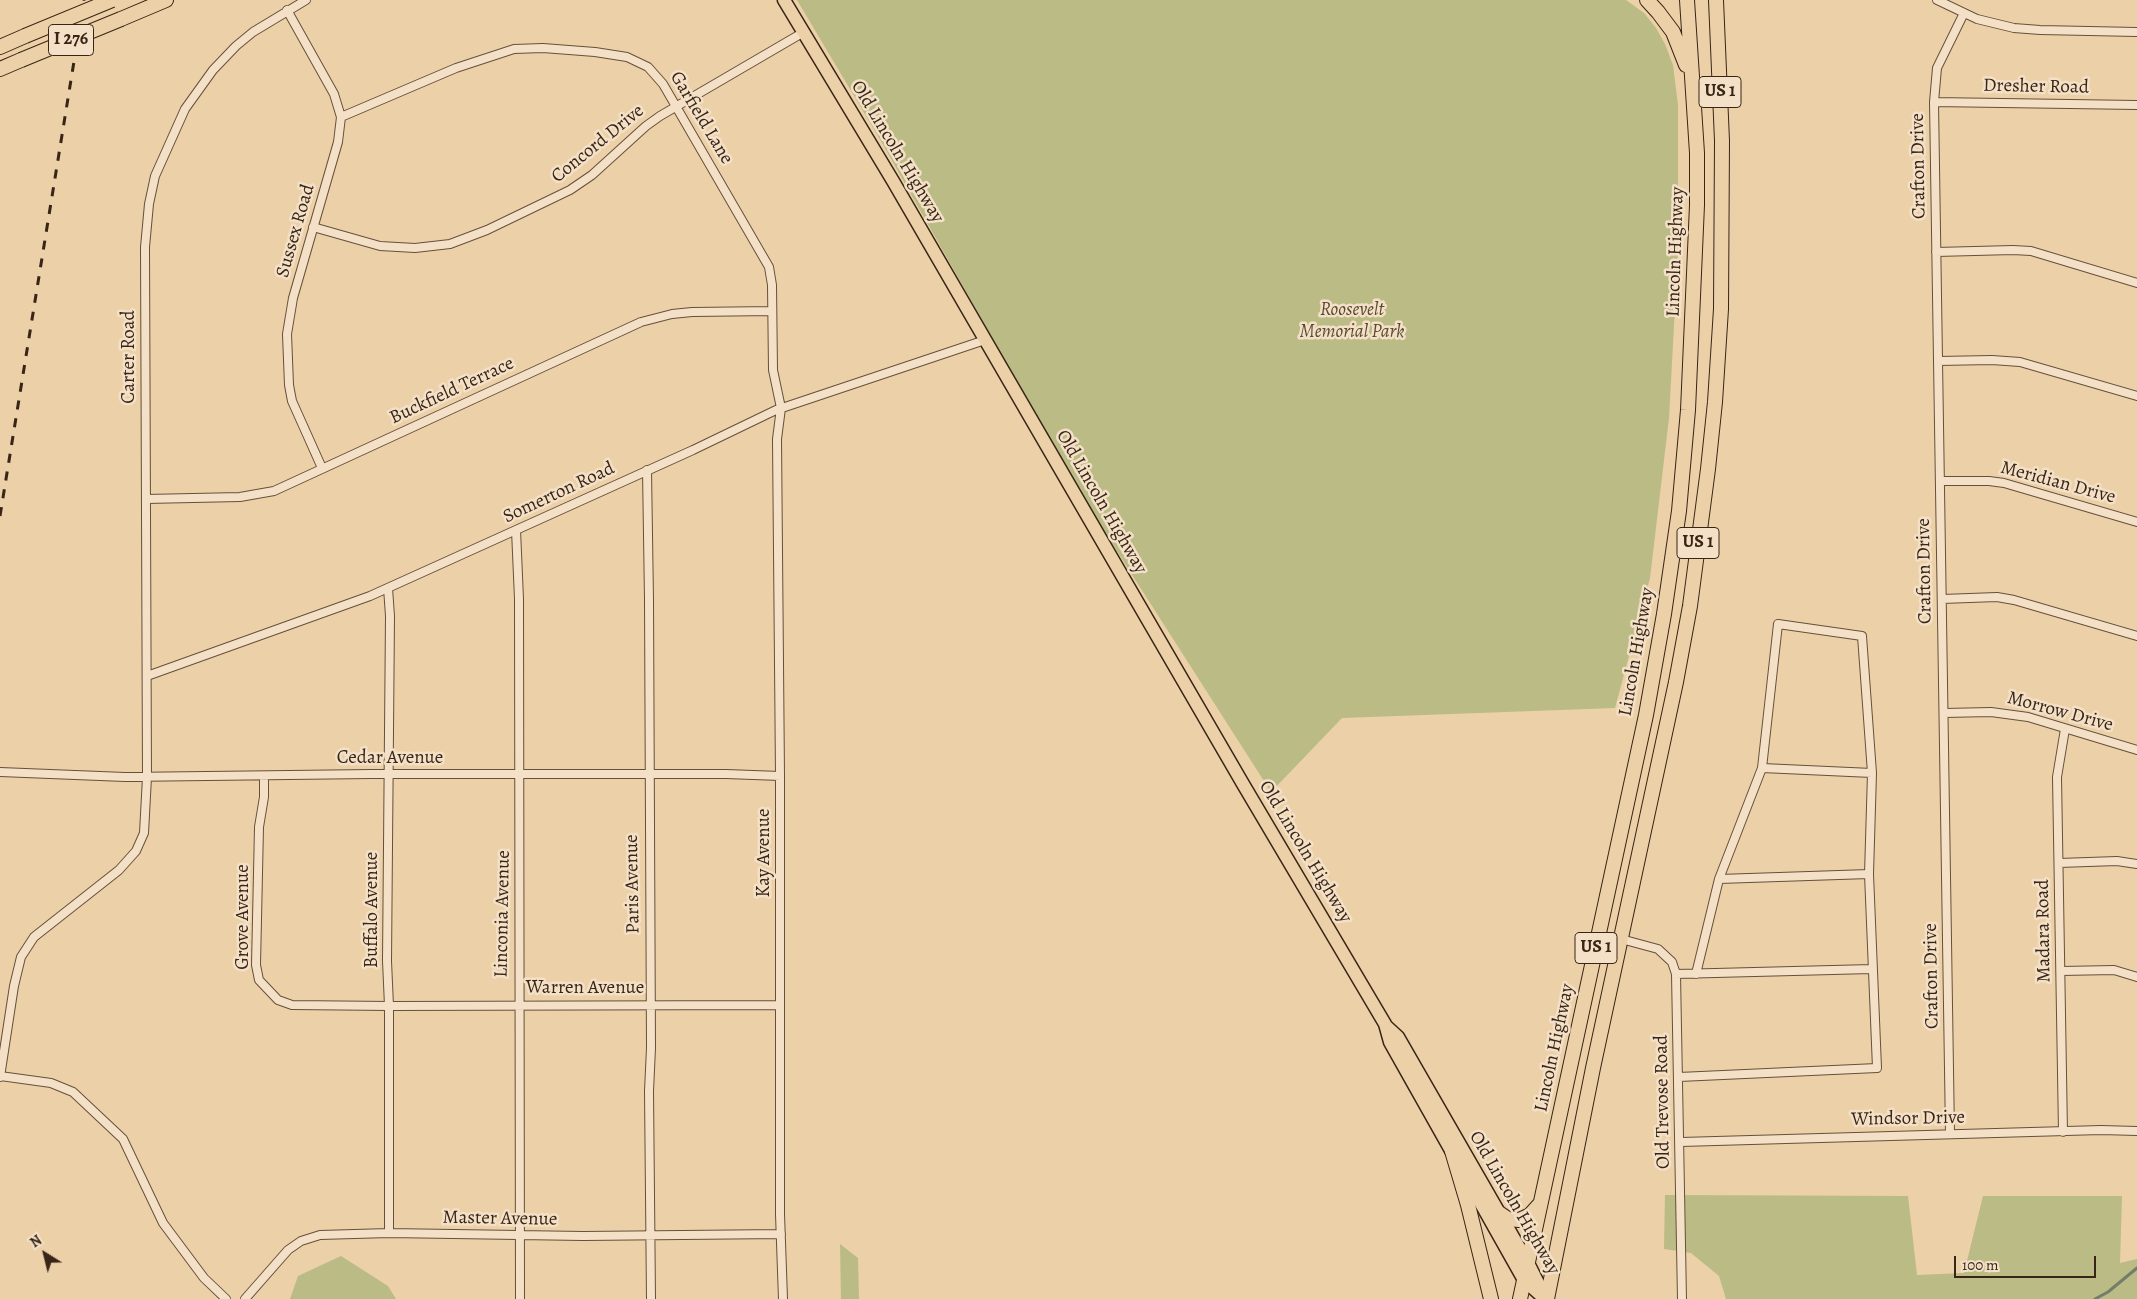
<!DOCTYPE html>
<html>
<head>
<meta charset="utf-8">
<style>
	body { margin:0 }
	#map { position:relative; width:2137px; height:1299px; overflow:hidden; background:#ecd0a7; font-family:Alegreya,serif }
	canvas { display:block }
	.north { position:absolute; left:20px; top:1229px; width:50px; height:50px; -webkit-text-stroke:4px #f3e0c6; paint-order:stroke; rotate:324deg; font-size:14px; font-weight:700; line-height:20px; text-align:center; color:#382517 }
	.north::after { content:''; display:block; margin:auto; width:18px; height:22px; background:#382517; clip-path:polygon(50% 0,100% 100%,50% 72%,0 100%) }
	.scale { position:absolute; left:1954px; top:1256px; width:142px; height:22px; box-sizing:border-box; border:2px solid #382517; border-top:0; padding-left:6px; font-size:15px; line-height:18px; white-space:nowrap; color:#382517; -webkit-text-stroke:4px #f3e0c6; paint-order:stroke }
</style>
</head>
<body>
<div id="map">
<canvas width="2137" height="1299"></canvas>
<div class="north">N</div>
<div class="scale">100 m</div>
</div>
<script>
const g = document.querySelector('canvas').getContext('2d');
g.lineJoin = 'round';
function fillPath(path, color) {
  g.fillStyle = color;
  g.fill(path, 'evenodd');
}
function shape(rows) {
  const path = new Path2D();
  for (const r of rows) {
    path.moveTo(r[0], r[1]);
    for (let i = 2; i < r.length; i += 2) path.lineTo(r[i], r[i + 1]);
  }
  return path;
}
function strokePath(path, color, width, dash) {
  g.strokeStyle = color;
  g.lineWidth = width;
  g.lineCap = dash ? 'butt' : 'round';
  g.setLineDash(dash || []);
  g.stroke(path);
}
function label(font, color, halo, rows, align = 'center') {
  g.font = font + ' Alegreya,serif';
  g.lineWidth = 5;
  g.setLineDash([]);
  g.textBaseline = 'middle';
  g.strokeStyle = halo;
  g.fillStyle = color;
  for (const [text, x, y, turn = 0] of rows) {
    g.save();
    g.translate(x, y);
    g.rotate((+turn || 0) * Math.PI / 180);
    g.textAlign = isNaN(turn) ? turn : align;
    if (halo) g.strokeText(text, 0, 0);
    g.fillText(text, 0, 0);
    g.restore();
  }
}
const green = shape([
	[797,0,1626,0,1644,13,1656,28,1665,44,1673,65,1678,105,1678,252,1669,418,1650,578,1615,708,1342,718,1271,792,1081,495,882,143],
	[1665,1195,1908,1196,1917,1275,1964,1273,1983,1196,2122,1196,2120,1263,2137,1259,2137,1299,1726,1299,1719,1276,1691,1253,1664,1249],
	[840,1244,858,1258,859,1299,841,1299],
	[341,1256,388,1286,396,1299,290,1299,298,1276]
]);
const stream = shape([
	[2095,1299,2108,1292,2137,1268]
]);
const street = shape([
	[1937,0,1977,19,2014,28,2040,30,2137,32],
	[287,10,334,94,341,117,338,142,293,298,287,334,289,385,292,401,322,468],
	[1934,102,2137,105],
	[341,117,456,68,514,49,543,48,595,52,627,57,648,67,663,84,769,267,772,285,773,370,781,408,777,439,780,776,780,1214,783,1299],
	[313,227,380,246,415,248,450,244,487,230,570,190,592,175,646,126,660,116,804,32],
	[1936,252,2013,250,2031,251,2137,283],
	[1938,361,1992,360,2020,362,2137,396],
	[647,470,649,600,651,1048,649,1091,651,1299],
	[1940,481,1989,481,2004,483,2137,522],
	[146,499,240,497,274,491,641,322,672,314,692,312,772,311],
	[516,530,519,599,520,1299],
	[388,588,390,616,387,961,389,1006,389,1233],
	[1942,599,1997,597,2014,600,2137,636],
	[147,676,370,596,693,450,776,410,985,340],
	[1944,713,1991,712,2028,717,2137,750],
	[0,772,125,777,371,774,726,774,780,776],
	[264,776,264,797,259,827,256,965,259,980,278,1000,292,1005,389,1006,780,1005],
	[2059,863,2117,861,2137,864],
	[1719,879,1869,874],
	[1621,939,1658,949,1672,962,1676,974,1682,1299],
	[2061,971,2114,970,2137,977],
	[1676,974,1872,969],
	[1696,974,1719,879,1762,768,1872,773],
	[0,1076,51,1083,73,1092,123,1139,163,1223,204,1278,226,1299],
	[0,1077,14,986,21,957,34,937,119,870,136,851,144,833,147,777,145,247,149,204,155,176,185,109,213,70,236,46,253,32,306,0],
	[1679,1077,1877,1068,1869,874,1872,773,1862,636,1778,624,1762,768],
	[2063,1132,2057,777,2065,729],
	[1950,1134,1934,102,1937,68,1964,13],
	[1681,1142,2101,1130,2137,1131],
	[245,1299,288,1250,301,1241,320,1235,389,1233,583,1236,781,1234]
]);
const primary = shape([
	[784,0,893,181,1243,784,1385,1024,1390,1042,1524,1280,1545,1299],
	[1386,1026,1398,1037,1528,1263,1543,1293]
]);
const highway = shape([
	[1647,0,1658,12,1673,32,1686,65],
	[121,19,166,0],
	[0,47,25,36],
	[0,69,21,60],
	[1452,1151,1468,1205,1491,1299],
	[1499,1213,1508,1219,1519,1220,1530,1215,1540,1204],
	[1520,1299,1646,715,1664,614,1679,511,1688,410,1697,205,1697,153,1687,0],
	[1547,1299,1593,1068,1676,682,1690,606,1708,469,1715,402,1721,309,1722,141,1716,0]
]);
const rail = shape([
	[0,516,84,0]
]);
const highwayBridge = shape([
	[25,36,112,0],
	[21,60,121,19]
]);
const shields = [
	[71,40,45],
	[1720,92,42],
	[1698,543,42],
	[1596,948,42]
];
const shieldNames = [
	["I 276",71,40],
	["US 1",1720,92],
	["US 1",1698,543],
	["US 1",1596,948]
];
const streetNames = [
	["Dresher Road",2036,87,1],
	["Garfield Lane",701,118,59],
	["Concord Drive",598,144,-39],
	["Old Lincoln Highway",897,152,59],
	["Crafton Drive",1919,166,-91],
	["Sussex Road",296,231,-74],
	["Lincoln Highway",1676,252,-88],
	["Carter Road",129,357,-90],
	["Buckfield Terrace",452,391,-25],
	["Meridian Drive",2058,483,15],
	["Somerton Road",559,493,-25],
	["Old Lincoln Highway",1101,502,60],
	["Crafton Drive",1925,571,-91],
	["Lincoln Highway",1637,652,-80],
	["Morrow Drive",2060,712,15],
	["Cedar Avenue",390,758],
	["Old Lincoln Highway",1305,852,59],
	["Kay Avenue",764,853,-90],
	["Paris Avenue",633,884,-91],
	["Buffalo Avenue",372,910,-90],
	["Linconia Avenue",503,914,-89],
	["Grove Avenue",243,917,-90],
	["Madara Road",2044,931,-91],
	["Crafton Drive",1932,976,-91],
	["Warren Avenue",585,988],
	["Lincoln Highway",1555,1048,-78],
	["Old Trevose Road",1663,1102,-91],
	["Windsor Drive",1908,1119,-1],
	["Old Lincoln Highway",1514,1203,60],
	["Master Avenue",500,1219,1]
];
const parkNames = [
	["Roosevelt",1352,310],
	["Memorial Park",1352,332]
];
fillPath(green, '#babb85');
strokePath(stream, '#737d6a', 3);
strokePath(street, '#65503b', 10);
strokePath(primary, '#382517', 15);
strokePath(highway, '#382517', 16);
strokePath(street, '#f3e0c6', 8);
strokePath(primary, '#ecd0a7', 12);
strokePath(highway, '#ecd0a7', 14);
strokePath(rail, '#382517', 3, [9, 9]);
strokePath(highwayBridge, '#382517', 16, []);
strokePath(highwayBridge, '#ecd0a7', 14);
for (const [x, y, w] of shields) {
  const box = new Path2D();
  box.roundRect(x - w / 2, y - 15.5, w, 31, 4);
  g.fillStyle = '#f3e0c6';
  g.fill(box);
  strokePath(box, '#382517', 1);
}
label('bold 18px', '#382517', null, shieldNames);
label('19px', '#382517', '#f3e0c6', streetNames);
label('italic 19px', '#584a32', '#f3e0c6', parkNames);
</script>
</body>
</html>
